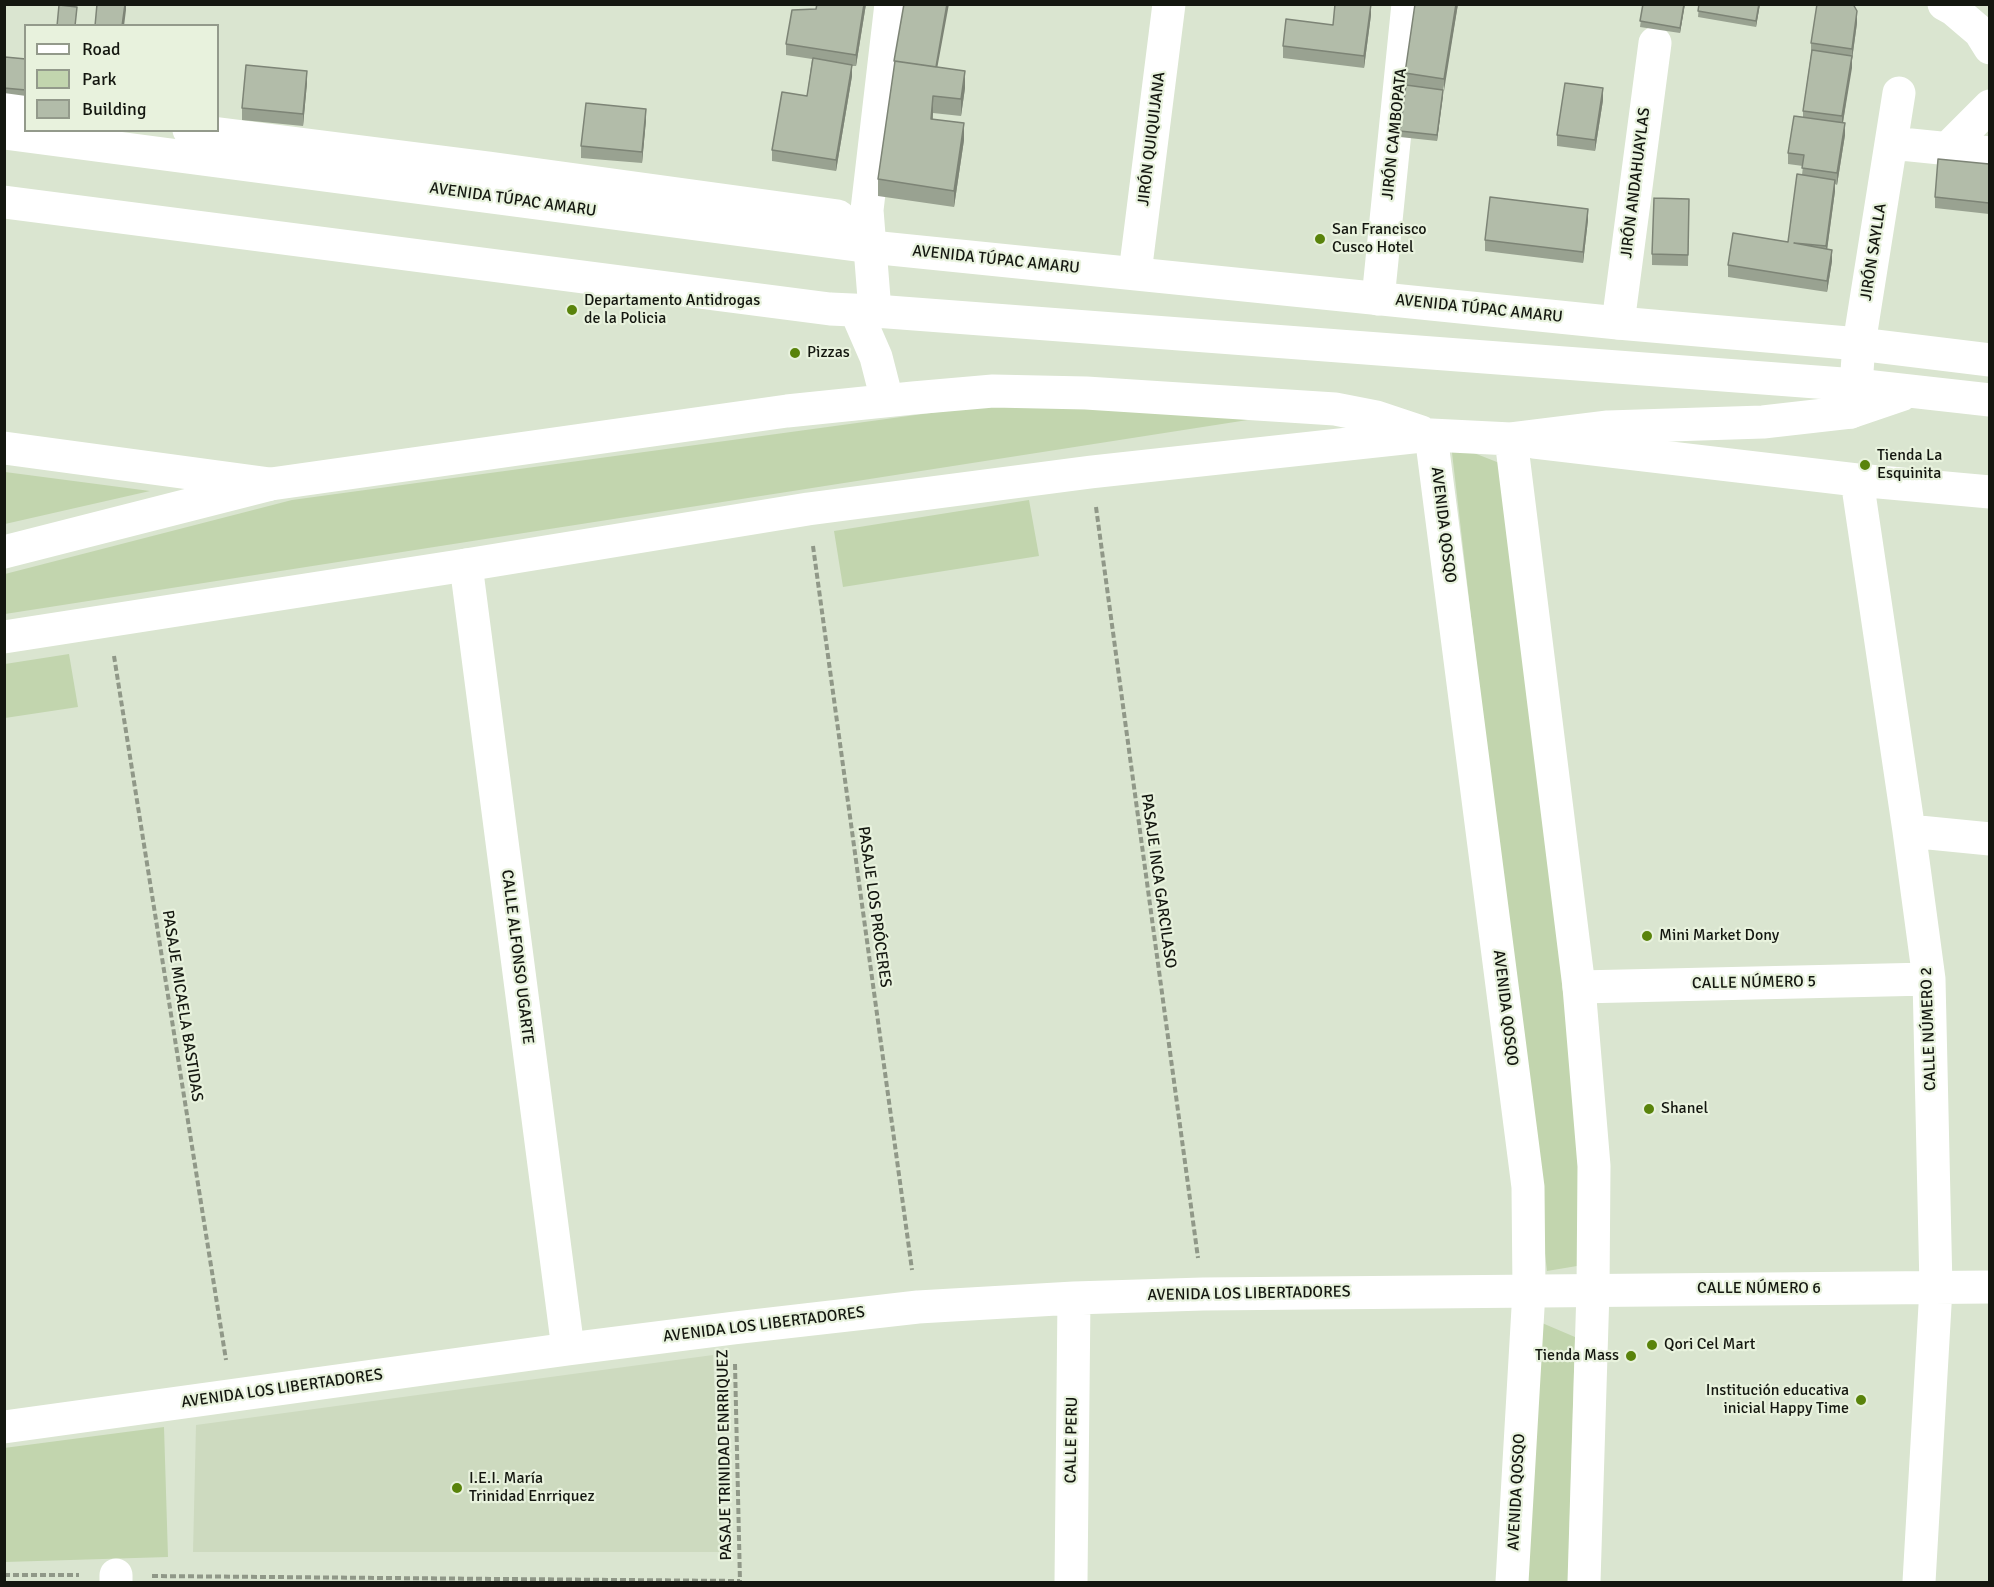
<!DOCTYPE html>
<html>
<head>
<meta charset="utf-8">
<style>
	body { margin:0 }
	#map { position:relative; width:1994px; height:1587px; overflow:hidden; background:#dae5d0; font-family:Signika,sans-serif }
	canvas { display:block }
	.frame { position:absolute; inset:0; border:6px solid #141710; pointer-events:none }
	.legend { position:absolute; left:24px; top:24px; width:195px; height:108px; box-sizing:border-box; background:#e8f2dd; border:2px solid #939a8b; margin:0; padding:8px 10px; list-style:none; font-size:18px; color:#141710 }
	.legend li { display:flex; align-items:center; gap:12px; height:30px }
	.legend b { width:30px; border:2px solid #939a8b }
</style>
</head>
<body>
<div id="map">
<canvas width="1994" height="1587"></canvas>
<div class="frame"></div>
<ul class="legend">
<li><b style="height:8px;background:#fff"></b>Road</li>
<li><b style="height:16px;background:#c2d5ae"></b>Park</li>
<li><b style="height:16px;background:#b2bca9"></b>Building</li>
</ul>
</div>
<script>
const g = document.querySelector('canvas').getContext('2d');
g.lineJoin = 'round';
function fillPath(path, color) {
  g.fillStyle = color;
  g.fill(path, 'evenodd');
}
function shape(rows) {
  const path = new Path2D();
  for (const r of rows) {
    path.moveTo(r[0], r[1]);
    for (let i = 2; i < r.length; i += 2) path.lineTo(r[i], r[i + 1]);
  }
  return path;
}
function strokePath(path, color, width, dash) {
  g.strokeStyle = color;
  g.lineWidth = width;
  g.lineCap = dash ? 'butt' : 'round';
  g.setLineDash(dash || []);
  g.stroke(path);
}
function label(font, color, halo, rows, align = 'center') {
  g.font = font + ' Signika,sans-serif';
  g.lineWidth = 4.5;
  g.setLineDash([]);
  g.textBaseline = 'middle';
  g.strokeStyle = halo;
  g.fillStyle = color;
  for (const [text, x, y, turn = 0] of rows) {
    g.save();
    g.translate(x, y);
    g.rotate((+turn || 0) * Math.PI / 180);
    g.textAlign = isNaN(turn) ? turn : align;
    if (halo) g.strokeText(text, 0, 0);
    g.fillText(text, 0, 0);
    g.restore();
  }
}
const built = shape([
	[713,1355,722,1552,193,1552,196,1425]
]);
const green = shape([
	[1022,403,1254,419,5,614,5,574,292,500,989,405],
	[1451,444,1502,464,1575,1084,1583,1265,1547,1271],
	[5,472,150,491,5,524],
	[1029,500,1039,556,843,587,834,531],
	[69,654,78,707,5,718,5,664],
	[1535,1320,1575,1337,1568,1582,1524,1582],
	[164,1427,168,1557,5,1562,4,1448]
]);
const path = shape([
	[1096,507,1198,1258],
	[813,546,912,1270],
	[114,656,226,1360],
	[735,1364,740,1582],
	[4,1575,79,1575],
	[152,1576,740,1581]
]);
const street = shape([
	[1944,4,1953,9,1980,32,1990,48],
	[4,108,26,110],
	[189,130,489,168,838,216,871,247],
	[1891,143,1990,153],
	[1948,148,1990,106],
	[1135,273,1169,4],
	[1378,299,1408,4],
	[875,311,867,210,891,4],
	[1618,323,1655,43],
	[1851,412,1856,385,1859,344,1899,93],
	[1534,442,1857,480,1990,492],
	[4,448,270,484],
	[1857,480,1909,831,1929,979,1936,1288,1919,1582],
	[466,565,568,1349],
	[1909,831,1990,839],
	[1579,987,1929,979],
	[4,1427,568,1349,734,1328,918,1307,1074,1298,1203,1294,1990,1287],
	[116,1575,116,1582],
	[1071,1582,1074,1298]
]);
const secondary = shape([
	[4,133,871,247,1618,323,1859,344,1990,360],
	[4,202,830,309,875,311,1856,385,1990,400],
	[856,311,876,357,887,400],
	[1431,435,1528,1187,1529,1291,1512,1582],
	[1511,439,1579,987,1594,1166,1593,1290,1584,1582],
	[4,552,271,484,787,411,913,398,993,391,1086,393,1335,409,1376,417,1421,432],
	[4,637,466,565,808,509,1091,472,1431,435,1511,439,1608,427,1763,422,1851,412,1901,395]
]);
const wall = shape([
	[817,4,866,4,856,66,852,66,852,76,836,171,772,161,772,150,807,96,812,59,786,55,786,44,816,9],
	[1415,4,1458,4,1443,91,1437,141,1400,137,1406,85,1405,85,1405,73],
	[1643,4,1685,4,1680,33,1640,27],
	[1699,4,1760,4,1756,27,1698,17],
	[1371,15,1364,68,1283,58,1283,46,1333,25],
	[1857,23,1843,123,1845,135,1837,185,1835,184,1835,191,1827,249,1832,261,1827,292,1728,277,1728,265,1788,242,1802,175,1803,166,1788,164,1788,153,1803,117,1803,111,1811,54,1811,43],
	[5,57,26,59,26,96,4,93],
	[894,61,938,67,965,88,961,116,933,113,933,119,964,140,954,207,878,196,878,179,894,69],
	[307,83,303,126,242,120,242,108],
	[1603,100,1595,151,1557,146,1557,135],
	[646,120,642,163,581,158,581,146],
	[1989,164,1989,214,1935,208,1935,197],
	[1689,199,1688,266,1652,265,1652,254],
	[1588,220,1583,263,1485,251,1485,240]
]);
const shadedWall = shape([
	[125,4,126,4,126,10,124,26,122,26],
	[864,4,866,4,856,66,856,55],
	[947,4,949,4,935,80,935,69],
	[1371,4,1371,15,1364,68,1364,56],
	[1456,4,1458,4,1444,91,1444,79],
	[1684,4,1685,4,1680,33,1680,28],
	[1759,4,1760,4,1756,27,1756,21],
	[1857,11,1857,23,1852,60,1852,49],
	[1852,56,1852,68,1842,128,1842,116],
	[852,65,852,76,836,171,836,160],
	[307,71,307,83,303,126,303,114],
	[965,71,965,88,961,116,961,99],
	[1603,88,1603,100,1595,151,1595,140],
	[1443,90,1443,96,1437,141,1437,135],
	[933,96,933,113,931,135,931,119],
	[646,109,646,120,642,163,642,152],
	[964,123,964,140,954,207,954,191],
	[1845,123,1845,135,1837,185,1837,173],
	[1835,180,1835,191,1826,258,1826,246],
	[1588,209,1588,220,1583,263,1583,252],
	[1832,250,1832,261,1827,292,1827,281]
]);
const building = shape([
	[97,4,125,4,122,26,95,26,97,4],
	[817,4,864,4,856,55,786,44,792,10,816,9,817,4],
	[904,4,947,4,936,67,894,61,904,4],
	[1335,4,1371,4,1364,56,1283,46,1286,19,1333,25,1335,4],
	[1415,4,1456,4,1444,79,1405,73,1415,4],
	[1643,4,1684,4,1680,28,1640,21,1643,4],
	[1699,4,1759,4,1756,21,1698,11,1699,4],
	[1817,4,1853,4,1857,11,1852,49,1811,43,1817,4],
	[59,5,77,7,75,26,57,26,59,5],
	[1812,50,1852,56,1842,116,1803,111,1812,50],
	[5,57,26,59,26,90,4,88,5,57],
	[813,58,852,65,836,160,772,150,782,92,807,96,813,58],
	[895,61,965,71,961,99,933,96,931,119,964,123,954,191,878,179,895,61],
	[246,65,307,71,303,114,242,108,246,65],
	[1565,83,1603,88,1595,140,1557,135,1565,83],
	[1406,85,1443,90,1437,135,1400,131,1406,85],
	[586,103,646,109,642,152,581,146,586,103],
	[1794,116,1845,123,1837,173,1802,168,1804,155,1788,153,1794,116],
	[1938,159,1989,164,1989,203,1935,197,1938,159],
	[1797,174,1835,180,1826,246,1794,243,1832,250,1827,281,1728,265,1733,233,1788,242,1797,174],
	[1490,197,1588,209,1583,252,1485,240,1490,197],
	[1654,198,1689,199,1688,255,1652,254,1654,198]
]);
const markers = [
	[1320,239,6,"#59830b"],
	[572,310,6,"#59830b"],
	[795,353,6,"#59830b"],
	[1865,465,6,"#59830b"],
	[1647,936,6,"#59830b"],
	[1649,1109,6,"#59830b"],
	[1652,1345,6,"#59830b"],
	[1631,1356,6,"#59830b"],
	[1861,1400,6,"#59830b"],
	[457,1488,6,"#59830b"]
];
const streetNames = [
	["JIRÓN CAMBOPATA",1395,134,-84],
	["JIRÓN QUIQUIJANA",1152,139,-83],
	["JIRÓN ANDAHUAYLAS",1636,183,-83],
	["AVENIDA TÚPAC AMARU",513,200,8],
	["JIRÓN SAYLLA",1874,252,-81],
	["AVENIDA TÚPAC AMARU",996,260,6],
	["AVENIDA TÚPAC AMARU",1479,309,6],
	["AVENIDA QOSQO",1443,525,83],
	["PASAJE INCA GARCILASO",1158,881,82],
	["PASAJE LOS PRÓCERES",874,907,82],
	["CALLE ALFONSO UGARTE",517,957,83],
	["CALLE NÚMERO 5",1754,983,-1],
	["PASAJE MICAELA BASTIDAS",182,1006,81],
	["AVENIDA QOSQO",1505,1008,83],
	["CALLE NÚMERO 2",1929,1029,-92],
	["CALLE NÚMERO 6",1759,1289],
	["AVENIDA LOS LIBERTADORES",1249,1294,-1],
	["AVENIDA LOS LIBERTADORES",764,1325,-7],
	["AVENIDA LOS LIBERTADORES",282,1389,-8],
	["CALLE PERU",1072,1440,-89],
	["PASAJE TRINIDAD ENRRIQUEZ",725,1455,-91],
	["AVENIDA QOSQO",1517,1492,-87]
];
const poiNames = [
	["San Francisco",1332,230],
	["Cusco Hotel",1332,248],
	["Departamento Antidrogas",584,301],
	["de la Policia",584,319],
	["Pizzas",807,353],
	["Tienda La",1877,456],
	["Esquinita",1877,474],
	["Mini Market Dony",1659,936],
	["Shanel",1661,1109],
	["Qori Cel Mart",1664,1345],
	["Tienda Mass",1619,1356,"right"],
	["Institución educativa",1849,1391,"right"],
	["inicial Happy Time",1849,1409,"right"],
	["I.E.I. María",469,1479],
	["Trinidad Enrriquez",469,1497]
];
fillPath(built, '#cddabf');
fillPath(green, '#c2d5ae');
strokePath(path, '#909888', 4, [6, 3]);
strokePath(street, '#fff', 33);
strokePath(secondary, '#fff', 33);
fillPath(wall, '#99a291');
fillPath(shadedWall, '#7d8476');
fillPath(building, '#b2bca9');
strokePath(building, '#7d8476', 1.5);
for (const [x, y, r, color] of markers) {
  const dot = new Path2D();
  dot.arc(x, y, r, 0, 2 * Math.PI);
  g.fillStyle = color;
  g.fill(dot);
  strokePath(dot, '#e8f2dd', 2);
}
label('16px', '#141710', '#e8f2dd', streetNames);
label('16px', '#141710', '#e8f2dd', poiNames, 'left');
</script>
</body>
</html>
